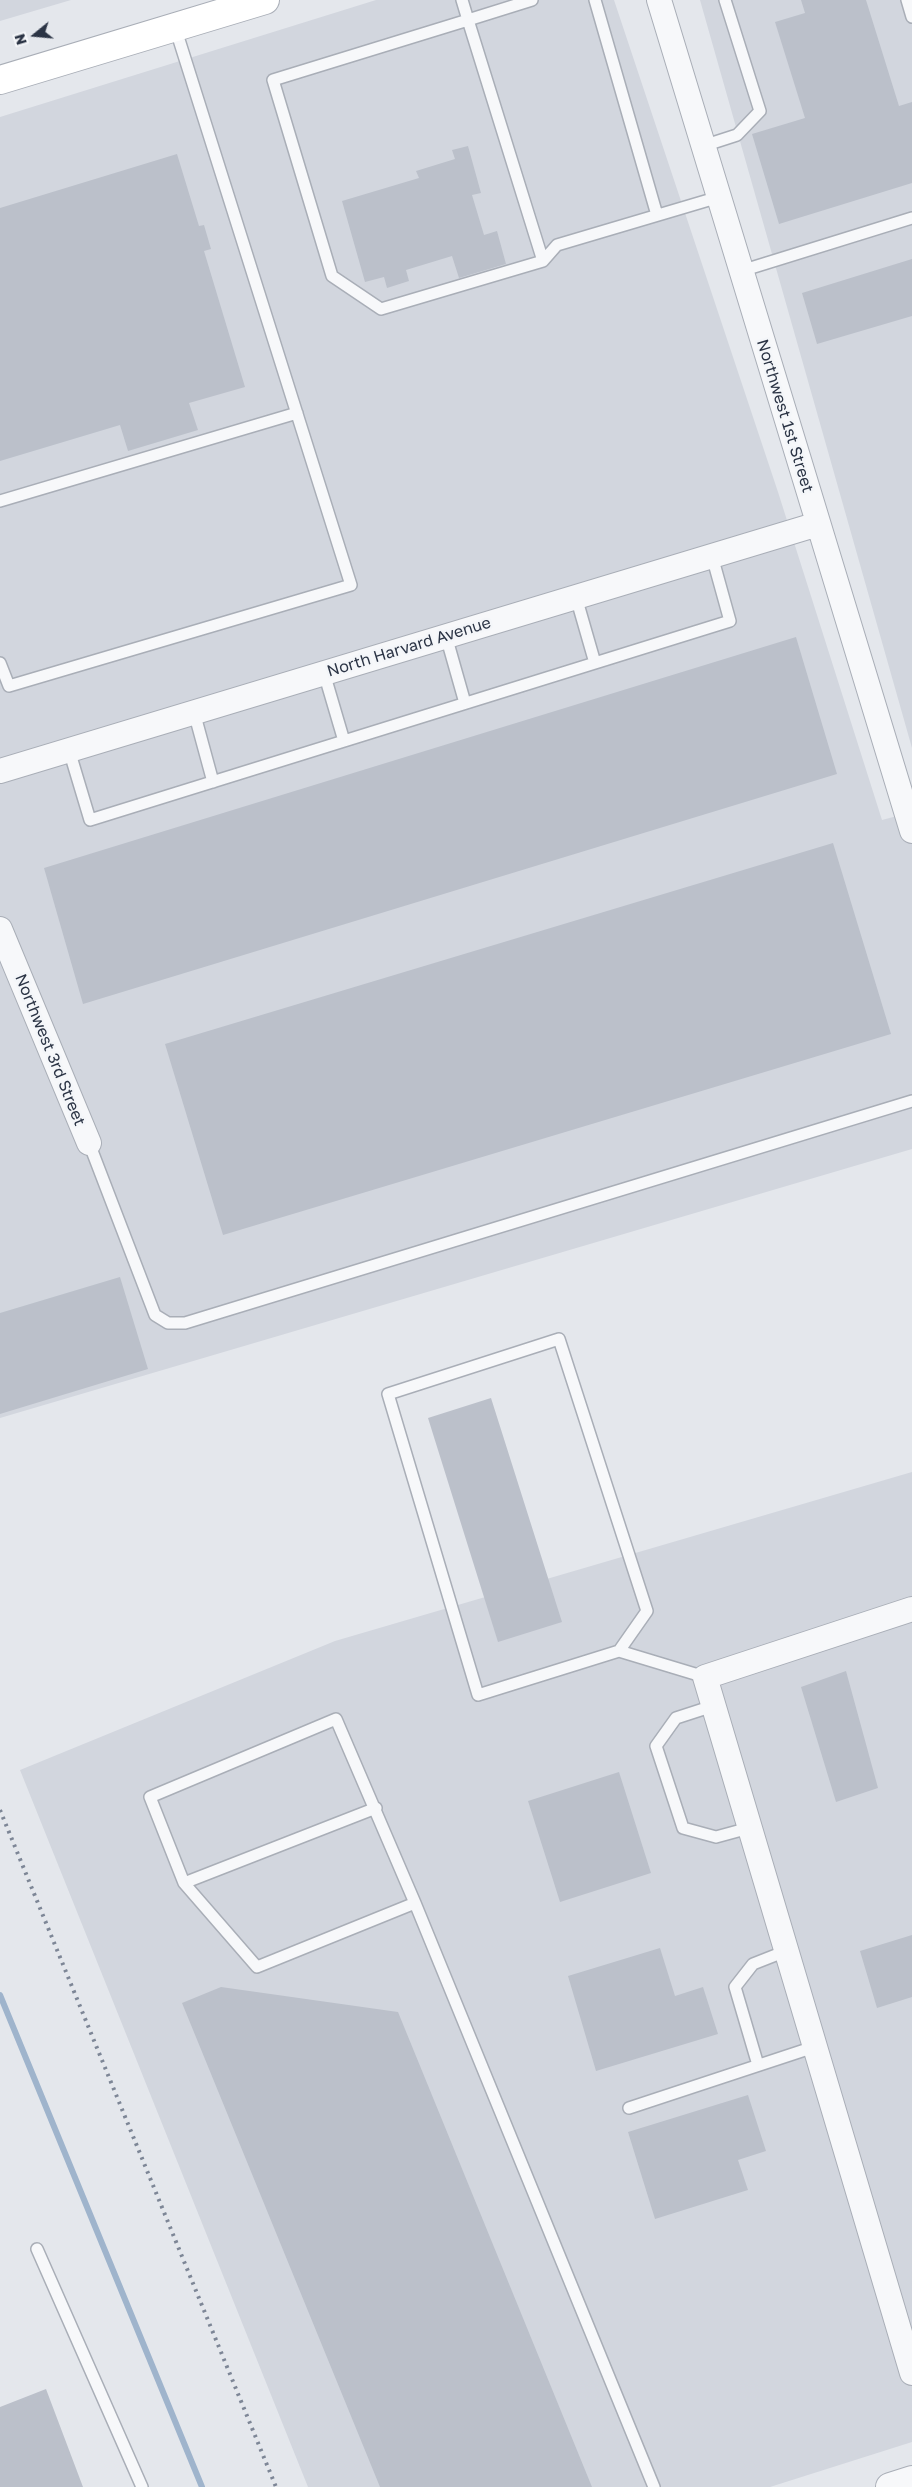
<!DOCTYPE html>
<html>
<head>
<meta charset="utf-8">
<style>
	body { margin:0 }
	#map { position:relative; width:912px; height:2487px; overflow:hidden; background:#e4e7ec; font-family:"Golos Text",sans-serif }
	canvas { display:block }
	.north { position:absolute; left:10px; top:10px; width:50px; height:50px; -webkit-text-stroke:4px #f4f6f9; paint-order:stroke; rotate:253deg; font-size:14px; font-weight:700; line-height:20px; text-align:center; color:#2b3445 }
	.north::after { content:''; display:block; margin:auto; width:18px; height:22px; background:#2b3445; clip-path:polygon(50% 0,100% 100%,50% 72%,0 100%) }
</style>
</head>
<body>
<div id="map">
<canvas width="912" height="2487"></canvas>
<div class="north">N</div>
</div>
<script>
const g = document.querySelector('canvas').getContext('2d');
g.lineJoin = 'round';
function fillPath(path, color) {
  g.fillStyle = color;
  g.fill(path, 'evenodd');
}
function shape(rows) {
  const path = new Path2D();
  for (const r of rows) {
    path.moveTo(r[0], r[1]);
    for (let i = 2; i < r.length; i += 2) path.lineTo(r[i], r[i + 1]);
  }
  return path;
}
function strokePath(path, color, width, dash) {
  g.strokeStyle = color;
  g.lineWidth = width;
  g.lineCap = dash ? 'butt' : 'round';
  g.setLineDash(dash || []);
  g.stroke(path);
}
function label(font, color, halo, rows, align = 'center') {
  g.font = font + ' "Golos Text",sans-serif';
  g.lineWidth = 5;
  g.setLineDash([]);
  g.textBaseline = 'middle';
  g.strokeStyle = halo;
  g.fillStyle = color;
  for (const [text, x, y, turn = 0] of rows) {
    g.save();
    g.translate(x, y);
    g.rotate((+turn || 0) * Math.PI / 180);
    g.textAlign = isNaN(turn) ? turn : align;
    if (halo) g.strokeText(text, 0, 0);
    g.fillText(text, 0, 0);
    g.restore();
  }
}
const built = shape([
	[0,0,71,0,0,21],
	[376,0,614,0,778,492,882,820,912,812,912,1149,0,1418,0,117],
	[700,0,912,0,912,748],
	[912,1472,912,2442,770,2487,308,2487,20,1770,335,1641]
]);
const stream = shape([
	[0,1995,202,2487]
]);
const building = shape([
	[801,0,866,0,899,106,912,102,912,183,779,224,752,134,805,118,775,22,805,13],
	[468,146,481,193,472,195,484,235,497,231,506,264,459,278,452,256,406,270,409,281,387,288,384,277,365,282,342,201,419,178,416,171,455,159,452,150],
	[177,154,199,226,204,225,211,249,204,251,245,387,189,403,198,430,128,451,120,425,0,461,0,208],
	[912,259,912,316,817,344,802,293],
	[796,637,837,774,83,1004,44,868],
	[833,843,891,1034,223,1235,165,1044],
	[120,1277,148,1369,0,1414,0,1313],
	[491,1398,562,1622,498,1642,428,1418],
	[846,1671,878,1788,836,1802,801,1687],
	[619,1772,651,1873,560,1902,528,1801],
	[912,1935,912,1997,877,2008,860,1951],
	[660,1948,675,1996,703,1987,718,2034,596,2071,568,1976],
	[221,1987,398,2012,592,2487,380,2487,182,2003],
	[748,2095,766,2151,738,2160,748,2190,655,2219,628,2132],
	[46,2389,83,2487,0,2487,0,2407]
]);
const service = shape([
	[462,0,468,20,543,261,381,309,332,276,273,80,468,20,532,0],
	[595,0,657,215],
	[907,0,912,17],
	[703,146,737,135,760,111,725,0],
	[543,261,557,245,719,197],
	[741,271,912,218],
	[0,501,297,413],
	[576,597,595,663],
	[446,636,465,703],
	[0,663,9,686,351,585,175,27],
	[324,673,344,741],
	[194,712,213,782],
	[69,750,90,820,730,621,712,556],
	[89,1143,155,1315,168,1323,185,1323,912,1101],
	[619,1651,647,1611,559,1339,388,1394,478,1695,619,1651,705,1677],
	[713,1706,676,1718,656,1746,683,1828,716,1837,749,1828],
	[184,1883,376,1808],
	[415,1903,257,1967,184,1883,150,1797,336,1719,415,1903,654,2487],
	[758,2065,735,1987,753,1964,786,1951],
	[629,2108,814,2047],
	[37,2249,142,2487]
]);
const minor = shape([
	[659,0,912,831],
	[0,771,818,524],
	[0,929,89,1143],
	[912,1609,705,1677,912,2373]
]);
const tertiary = shape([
	[890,2487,912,2480]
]);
const secondary = shape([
	[0,80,265,0]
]);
const rail = shape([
	[0,1810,276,2487]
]);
const streetNames = [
	["Northwest 1st Street",785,416,73],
	["North Harvard Avenue",409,647,-17],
	["Northwest 3rd Street",50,1050,68]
];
fillPath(built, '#d2d6de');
strokePath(stream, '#9fb4cc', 6);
fillPath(building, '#bbc0ca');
strokePath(service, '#a9aeb7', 14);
strokePath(minor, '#a9aeb7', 26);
strokePath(tertiary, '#a9aeb7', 30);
strokePath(secondary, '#a9aeb7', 30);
strokePath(service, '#f7f8fa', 11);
strokePath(minor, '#f7f8fa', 24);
strokePath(tertiary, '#f7f8fa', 28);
strokePath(secondary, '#fff', 28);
strokePath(rail, '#7d8696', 4, [2.5, 5]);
label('16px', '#2b3445', '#f4f6f9', streetNames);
</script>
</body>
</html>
